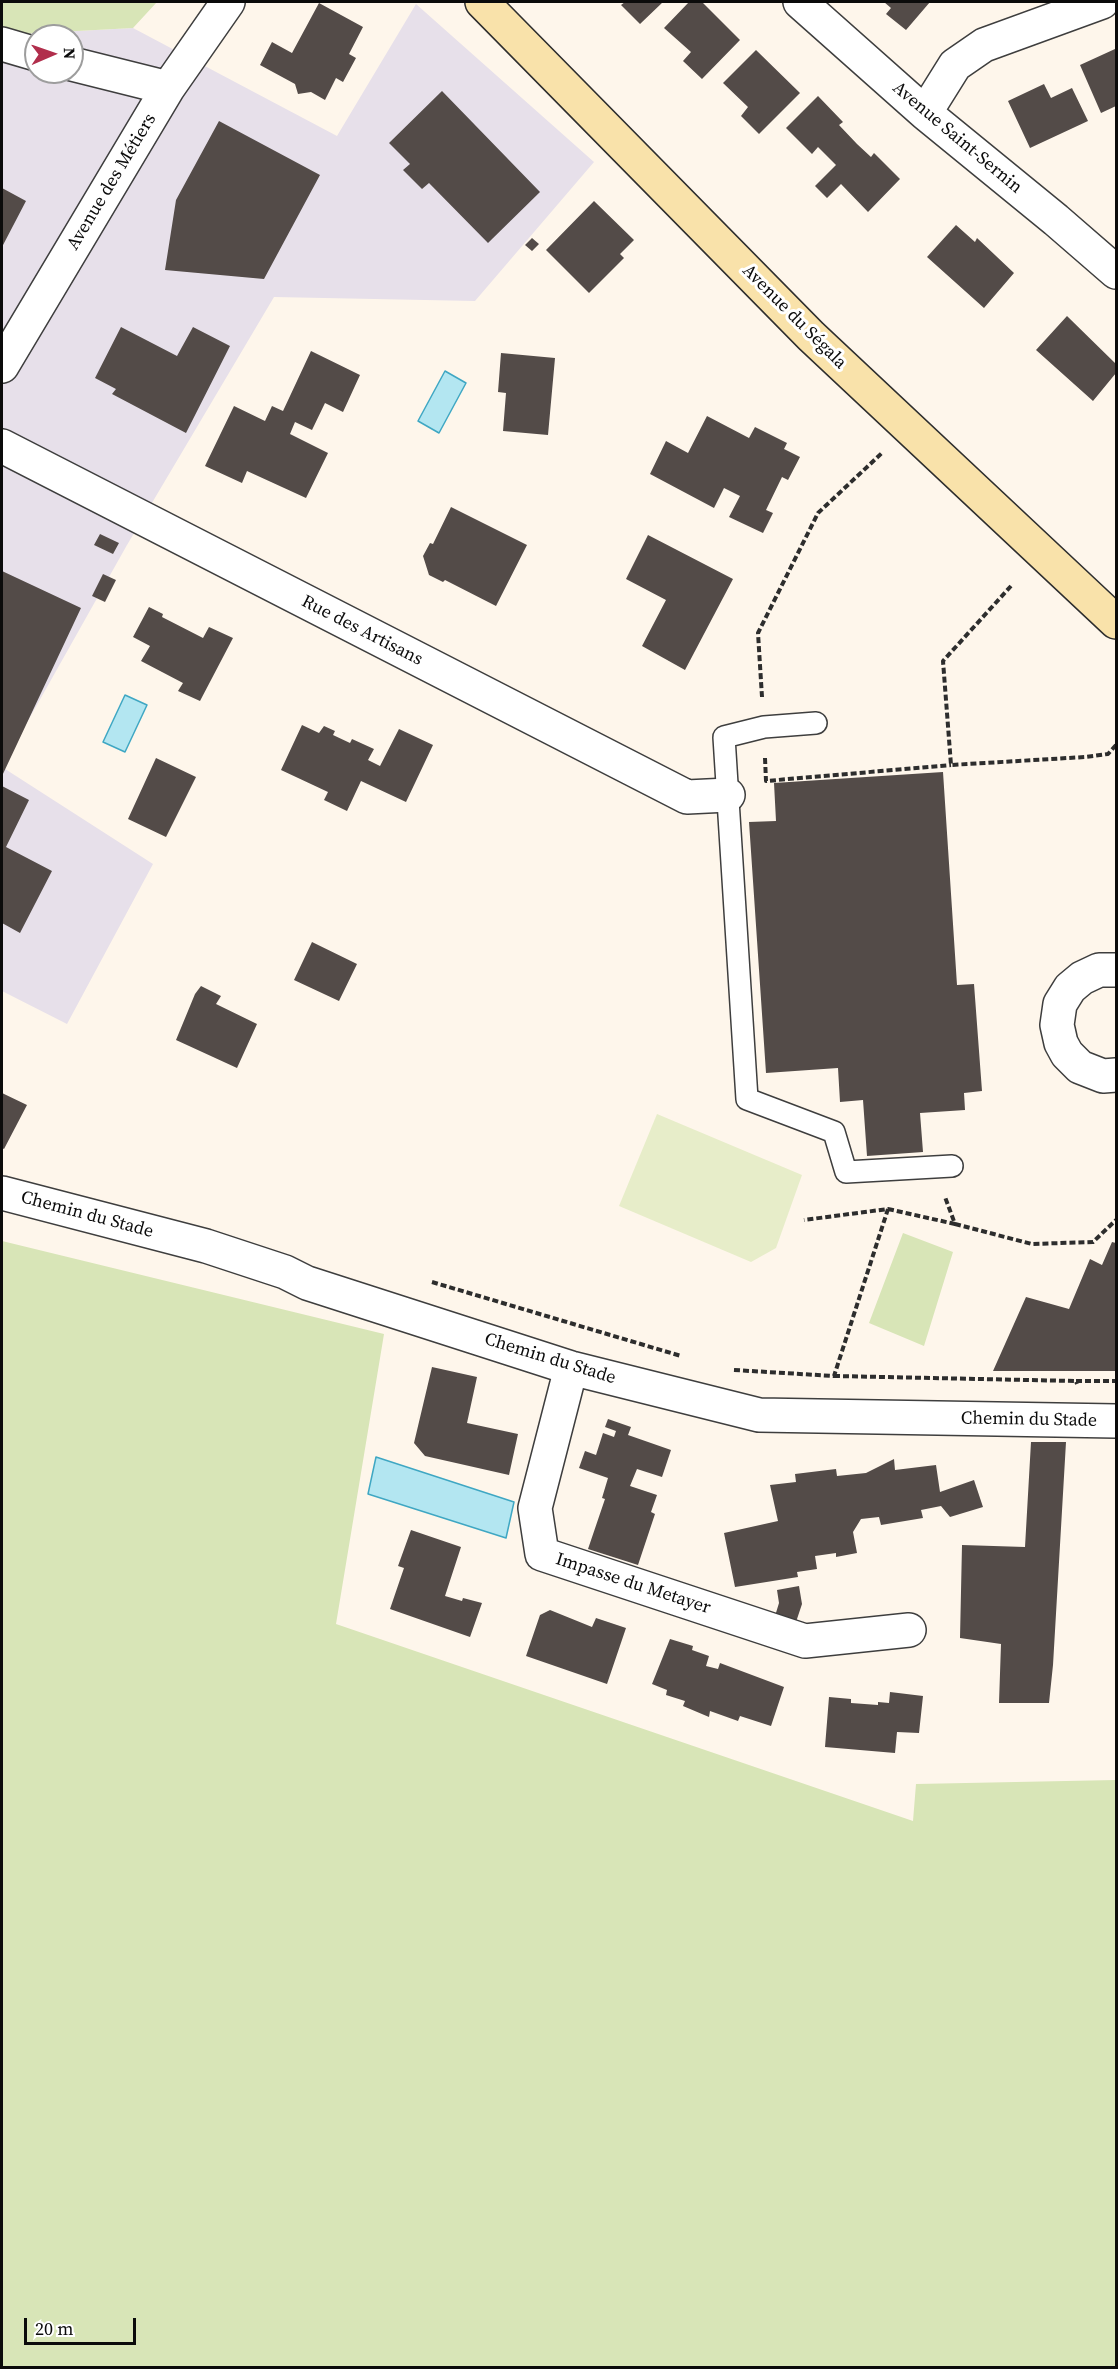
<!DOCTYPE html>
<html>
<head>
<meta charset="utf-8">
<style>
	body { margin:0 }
	#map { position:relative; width:1118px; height:2369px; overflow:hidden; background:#fef6eb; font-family:"Source Serif 4",serif }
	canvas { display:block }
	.frame { position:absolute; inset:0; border:3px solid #0b0b0b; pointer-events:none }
	.north { position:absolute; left:24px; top:24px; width:60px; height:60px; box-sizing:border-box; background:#fff; border:2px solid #9d9d9d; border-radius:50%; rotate:88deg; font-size:16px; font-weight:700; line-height:24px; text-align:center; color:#0b0b0b }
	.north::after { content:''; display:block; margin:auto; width:21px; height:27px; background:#b12e4c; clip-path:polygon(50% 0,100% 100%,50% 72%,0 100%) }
	.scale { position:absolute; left:24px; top:2318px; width:112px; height:27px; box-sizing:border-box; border:3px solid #0b0b0b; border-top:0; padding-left:8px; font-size:18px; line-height:21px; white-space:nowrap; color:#0b0b0b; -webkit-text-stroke:4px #fff; paint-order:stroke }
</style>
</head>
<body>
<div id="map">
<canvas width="1118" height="2369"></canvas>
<div class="frame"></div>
<div class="north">N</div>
<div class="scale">20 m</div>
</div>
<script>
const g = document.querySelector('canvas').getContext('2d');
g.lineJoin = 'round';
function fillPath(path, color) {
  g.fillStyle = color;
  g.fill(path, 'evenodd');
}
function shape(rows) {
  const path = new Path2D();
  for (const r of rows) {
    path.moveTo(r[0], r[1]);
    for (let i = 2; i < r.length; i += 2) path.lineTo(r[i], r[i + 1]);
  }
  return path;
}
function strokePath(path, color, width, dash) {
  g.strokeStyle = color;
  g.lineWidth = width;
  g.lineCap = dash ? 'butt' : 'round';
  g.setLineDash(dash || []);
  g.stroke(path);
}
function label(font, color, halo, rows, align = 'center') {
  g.font = font + ' "Source Serif 4",serif';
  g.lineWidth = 6;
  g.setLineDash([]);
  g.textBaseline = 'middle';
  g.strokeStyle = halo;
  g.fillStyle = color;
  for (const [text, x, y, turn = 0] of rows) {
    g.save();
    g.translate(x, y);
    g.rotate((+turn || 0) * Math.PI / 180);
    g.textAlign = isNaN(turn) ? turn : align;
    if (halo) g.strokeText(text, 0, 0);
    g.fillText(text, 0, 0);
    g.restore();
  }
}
const industrial = shape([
	[416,4,594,162,475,301,274,297,127,545,2,767,153,864,67,1024,2,991,2,35,133,28,337,136],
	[36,36,72,36,72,72,36,72]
]);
const green = shape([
	[2,2,157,2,133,28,2,35],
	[903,1233,953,1252,924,1346,869,1323],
	[2,1241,384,1334,336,1624,913,1821,916,1784,1116,1780,1116,2367,2,2367]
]);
const pitch = shape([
	[657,1114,802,1175,776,1248,751,1262,619,1206]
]);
const water = shape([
	[445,371,466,383,439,433,418,421,445,371],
	[125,695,147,705,125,752,103,742,125,695],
	[376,1457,514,1502,506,1538,368,1494,376,1457]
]);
const building = shape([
	[625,2,663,2,640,24,621,5],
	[689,2,702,2,740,40,702,79,683,61,691,52,664,28],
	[884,2,930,2,906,30,886,14,891,8],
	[319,3,363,27,349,54,356,58,343,82,336,78,325,100,311,92,298,94,295,84,260,65,272,42,292,53],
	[1115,49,1116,106,1101,113,1080,65],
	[756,50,800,93,759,134,741,116,748,107,723,83],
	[1044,84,1051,98,1072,88,1088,121,1030,148,1008,101],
	[442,91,540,192,488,243,429,183,422,189,403,170,410,164,389,143],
	[818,96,843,122,839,125,857,144,871,157,874,153,900,179,868,212,841,184,827,198,815,186,836,165,818,147,812,154,786,128],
	[219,121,320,175,264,279,165,270,176,200],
	[2,188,26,201,2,247],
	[594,201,634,240,620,254,624,258,589,293,546,250],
	[956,225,975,242,977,238,1014,273,984,308,927,257],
	[532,238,539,244,532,251,525,245],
	[1067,316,1116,364,1116,373,1093,401,1036,350],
	[121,327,177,356,193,327,230,346,186,433,112,394,116,389,95,378],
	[311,351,360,375,343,412,325,403,312,430,295,422,290,434,328,453,306,498,247,471,242,483,205,466,234,406,265,421,272,406,283,411],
	[501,353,555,358,548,435,503,431,506,393,498,392],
	[707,416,749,438,755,427,787,443,784,449,800,457,788,480,782,477,766,510,773,513,763,533,729,517,740,496,724,488,714,508,650,474,666,441,688,453],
	[451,507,527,545,496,606,445,580,443,582,429,575,423,556,430,543,433,544],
	[100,534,119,543,113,554,94,545],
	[648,535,733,579,685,670,642,646,666,600,626,579],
	[2,571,81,608,2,776],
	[103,574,116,580,105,602,92,596],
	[149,607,163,614,162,617,203,638,209,627,233,638,200,701,178,691,183,683,141,661,150,646,133,637],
	[302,725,319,733,324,726,335,731,333,735,350,743,352,739,374,749,368,760,380,766,399,729,433,745,406,802,361,781,347,811,324,800,328,792,281,770],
	[156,758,196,777,166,837,128,819],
	[943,772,957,985,974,984,982,1091,964,1093,965,1110,920,1113,923,1152,867,1156,863,1100,840,1102,838,1068,766,1073,749,822,776,821,774,783],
	[2,786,29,800,6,847,52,871,20,933,2,923],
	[312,942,357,964,339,1001,294,980],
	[201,986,221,996,216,1004,257,1024,237,1068,176,1040,195,994],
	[2,1093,27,1105,4,1149,2,1148],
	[1112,1242,1116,1243,1116,1371,993,1371,1026,1297,1069,1309,1090,1259,1102,1265],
	[432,1367,477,1377,467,1423,518,1434,509,1475,425,1456,414,1443],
	[608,1419,631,1427,628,1435,671,1450,662,1477,637,1469,630,1486,657,1495,651,1512,655,1514,638,1565,588,1549,605,1499,602,1498,608,1478,579,1468,585,1451,596,1455,603,1433,614,1437,616,1431,605,1427],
	[1031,1442,1066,1442,1053,1665,1049,1703,999,1703,1001,1644,960,1638,962,1545,1025,1547],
	[894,1459,895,1470,936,1465,940,1492,974,1480,983,1507,950,1517,941,1506,921,1510,923,1518,881,1525,879,1517,861,1519,853,1532,857,1553,836,1557,836,1553,815,1556,817,1569,797,1572,798,1577,735,1587,724,1533,778,1521,770,1485,796,1482,795,1474,836,1469,837,1476,866,1473],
	[411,1530,461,1547,445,1596,462,1601,463,1598,482,1603,470,1637,390,1609,404,1568,398,1566],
	[799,1586,802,1604,796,1622,775,1616,779,1603,777,1590],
	[550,1610,592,1627,596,1618,626,1628,607,1684,526,1656,540,1615],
	[670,1639,693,1646,692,1650,709,1656,706,1666,718,1669,720,1663,784,1687,771,1726,740,1716,738,1721,710,1711,709,1717,683,1706,685,1701,666,1695,667,1690,652,1684],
	[890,1692,923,1696,919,1733,897,1732,895,1753,825,1747,829,1697,851,1699,851,1703,878,1705,878,1702,889,1703]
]);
const path = shape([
	[1011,586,943,661,951,765,1085,757,1108,754,1116,745],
	[762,697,758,633,818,513,883,452],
	[765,758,766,781,951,765],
	[888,1209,955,1224,945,1197],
	[955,1224,1032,1244,1093,1242,1116,1220],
	[432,1282,681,1356],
	[734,1370,834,1376,888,1209,804,1220],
	[834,1376,1076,1381,1077,1384],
	[1076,1381,1116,1381]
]);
const lane = shape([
	[816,723,764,727,724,737,747,1099,834,1132,846,1172,952,1166]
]);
const street = shape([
	[800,2,925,113,1056,220,1116,272],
	[2,44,36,54],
	[72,64,168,88],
	[925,113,955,65,984,45,1102,2],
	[2,366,168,88,228,2],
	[2,446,687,797,728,795],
	[1116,970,1099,970,1082,978,1070,988,1060,1004,1057,1025,1061,1043,1067,1054,1080,1067,1103,1076,1116,1075],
	[2,1193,206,1246,285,1272,307,1283,571,1368,759,1415,1116,1421],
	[571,1368,535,1508,542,1554,805,1641,909,1630]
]);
const secondary = shape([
	[482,2,811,336,1116,622]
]);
const streetNames = [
	["Avenue Saint-Sernin",957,138,40],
	["Avenue des Métiers",112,182,-59],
	["Avenue du Ségala",794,317,45],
	["Rue des Artisans",362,631,27],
	["Chemin du Stade",87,1215,15],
	["Chemin du Stade",550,1359,17],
	["Chemin du Stade",1029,1420,1],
	["Impasse du Metayer",633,1584,18]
];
fillPath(industrial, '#e7e0ea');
fillPath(green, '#d8e5b7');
fillPath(pitch, '#e7edc9');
fillPath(water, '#b3e6f1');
strokePath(water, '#3fa7c3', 1.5);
fillPath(building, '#534b48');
strokePath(lane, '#3e3e3e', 24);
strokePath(street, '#3e3e3e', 36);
strokePath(secondary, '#2d2d2d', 36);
strokePath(path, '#2d2d2d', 4, [6, 3]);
strokePath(lane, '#fff', 21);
strokePath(street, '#fff', 33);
strokePath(secondary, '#f9e2aa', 33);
label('18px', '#0b0b0b', '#fff', streetNames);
</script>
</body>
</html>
